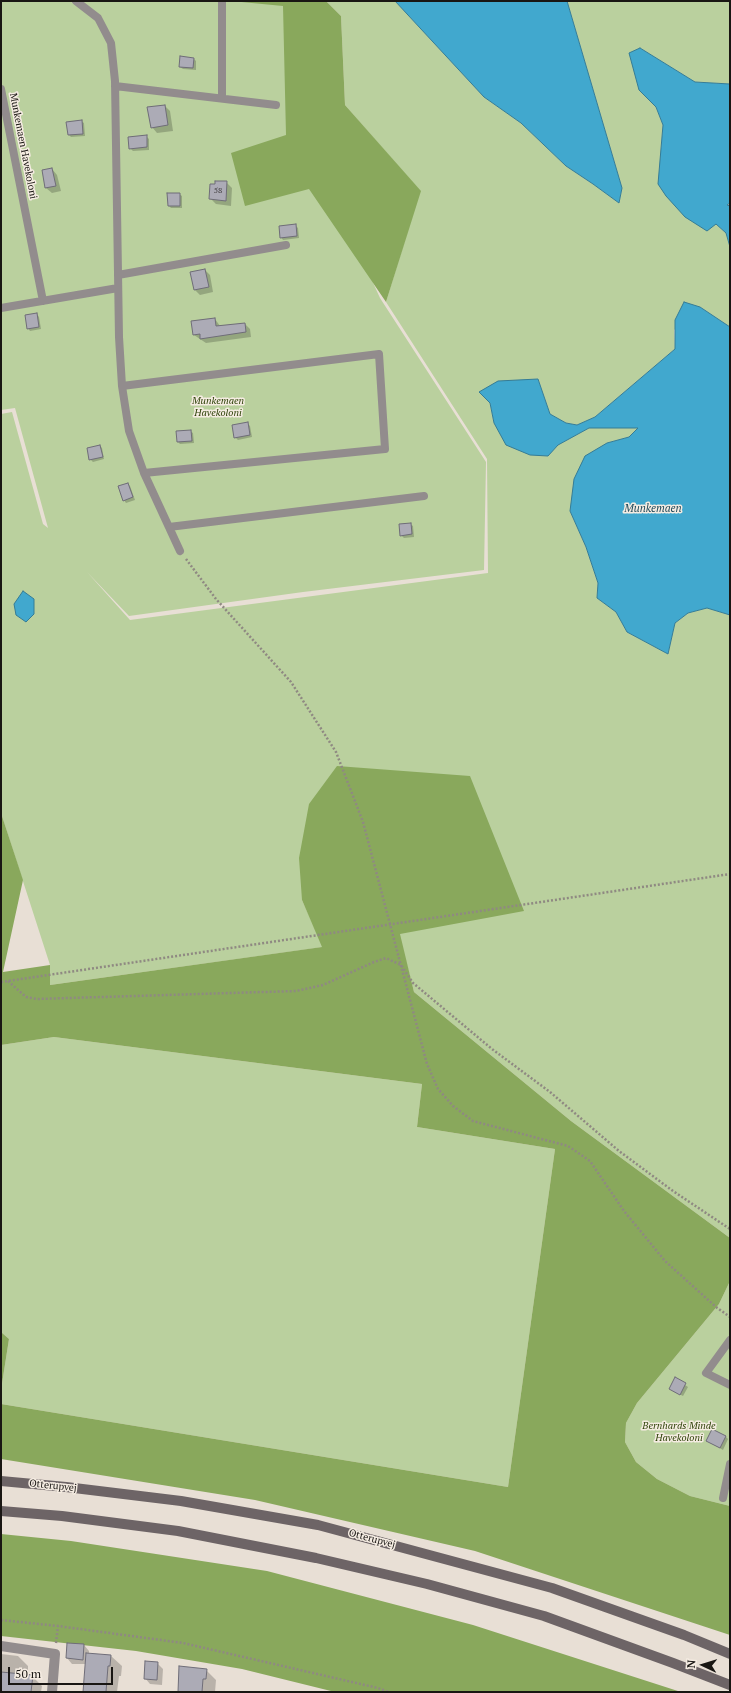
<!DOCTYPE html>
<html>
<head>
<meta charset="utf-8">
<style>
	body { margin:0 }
	#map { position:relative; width:731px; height:1693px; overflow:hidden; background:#e8dfd5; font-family:"PT Serif",serif }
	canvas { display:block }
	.frame { position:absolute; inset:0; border:2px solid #191613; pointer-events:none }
	.north { position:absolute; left:683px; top:1645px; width:40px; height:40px; -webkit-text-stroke:3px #f5ece2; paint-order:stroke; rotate:274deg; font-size:11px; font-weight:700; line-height:16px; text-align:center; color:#191613 }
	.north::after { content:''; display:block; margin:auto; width:14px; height:18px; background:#191613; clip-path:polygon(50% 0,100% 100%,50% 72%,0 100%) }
	.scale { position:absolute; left:8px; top:1667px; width:105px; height:18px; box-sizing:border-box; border:2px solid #191613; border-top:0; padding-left:5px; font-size:12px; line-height:14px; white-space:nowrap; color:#191613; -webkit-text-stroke:3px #f5ece2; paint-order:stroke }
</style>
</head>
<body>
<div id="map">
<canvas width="731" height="1693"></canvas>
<div class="frame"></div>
<div class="north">N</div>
<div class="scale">50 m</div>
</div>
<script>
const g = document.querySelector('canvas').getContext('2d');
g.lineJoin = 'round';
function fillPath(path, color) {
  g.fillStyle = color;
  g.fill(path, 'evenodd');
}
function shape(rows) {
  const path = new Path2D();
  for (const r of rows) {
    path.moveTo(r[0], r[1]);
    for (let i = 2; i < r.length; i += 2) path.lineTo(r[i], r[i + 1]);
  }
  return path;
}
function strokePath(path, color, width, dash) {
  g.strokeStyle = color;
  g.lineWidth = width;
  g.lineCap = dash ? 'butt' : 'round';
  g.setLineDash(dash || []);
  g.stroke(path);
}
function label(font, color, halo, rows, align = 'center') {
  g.font = font + ' "PT Serif",serif';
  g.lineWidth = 3;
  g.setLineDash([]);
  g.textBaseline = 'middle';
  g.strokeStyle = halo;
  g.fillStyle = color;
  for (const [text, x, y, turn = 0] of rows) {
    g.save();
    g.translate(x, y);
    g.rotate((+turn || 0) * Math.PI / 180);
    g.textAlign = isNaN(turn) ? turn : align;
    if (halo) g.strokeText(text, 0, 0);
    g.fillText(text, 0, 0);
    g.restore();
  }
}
const green = shape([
	[1,1,290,1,324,175,380,298,486,462,484,570,303,592,129,616,87,572,130,620,488,573,487,459,386,302,420,191,345,105,341,16,326,1,395,1,484,97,521,123,566,166,593,184,619,203,622,188,567,1,730,1,730,84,695,82,640,48,639,90,656,107,663,125,661,149,716,224,726,233,730,247,730,327,700,307,674,330,675,349,595,417,577,425,566,423,550,414,538,379,490,403,494,423,548,456,557,445,589,428,638,428,629,437,607,443,570,511,586,547,598,583,597,598,616,612,627,632,668,654,675,623,688,613,707,608,730,615,730,1238,571,1121,414,992,399,934,302,900,323,947,50,985,50,965,1,813,1,414,12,412,43,524,48,528,15,408,1,410],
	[54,1037,422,1084,417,1127,555,1149,508,1487,1,1404,1,1390,9,1339,1,1332,1,1045],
	[730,1281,730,1506,690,1496,657,1479,636,1462,625,1442,626,1423,637,1403,719,1304]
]);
const forest = shape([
	[231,1,326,1,341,16,345,105,421,191,386,302,309,189,245,206,231,153,286,135,283,6],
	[337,766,470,776,524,911,400,934,414,992,571,1121,730,1238,730,1281,719,1304,637,1403,626,1423,625,1442,636,1462,657,1479,690,1496,730,1506,730,1635,475,1551,255,1500,1,1459,1,1404,508,1487,555,1149,417,1127,422,1084,54,1037,1,1045,1,813,23,880,3,972,50,965,50,985,322,947,302,900,299,858,309,804],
	[1,1332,9,1339,1,1390],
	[1,1534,71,1541,267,1571,473,1625,681,1692,335,1692,242,1669,136,1651,1,1636]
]);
const water = shape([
	[395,1,567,1,622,188,619,203,593,184,566,166,521,123,484,97,395,1],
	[640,48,695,82,730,84,730,203,727,205,730,206,730,247,726,233,716,224,707,231,685,217,666,196,658,184,663,125,656,107,639,90,629,53,640,48],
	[684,302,700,307,730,327,730,615,707,608,688,613,675,623,668,654,627,632,616,612,597,598,598,583,586,547,570,511,574,479,585,456,607,443,629,437,638,428,589,428,558,445,548,456,530,455,506,445,494,423,490,403,479,392,498,381,538,379,550,414,566,423,577,425,595,417,675,349,675,320,684,302],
	[23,591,34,599,34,614,26,622,16,615,14,604,23,591]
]);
const shadow = shape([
	[194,59,196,61,196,70,183,69,180,67],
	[165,106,170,111,173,131,157,133,152,127],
	[81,121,84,123,85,136,71,137,69,135,67,122],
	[146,136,149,139,149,150,133,151,130,148],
	[52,169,57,175,61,191,52,193,46,188],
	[226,182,232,188,231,206,216,204,210,198],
	[179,194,182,196,182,208,171,208,169,206],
	[295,225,298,228,299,238,283,240,281,237],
	[205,270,210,275,213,292,200,295,195,290],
	[37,314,39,317,41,329,30,331,28,328],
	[215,319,220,326,245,324,250,329,251,337,206,343,194,335,192,322],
	[248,424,250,426,252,437,238,440,235,437],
	[190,431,193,433,194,443,180,444,178,442],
	[100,446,102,448,104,459,93,462,90,459],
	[128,484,130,486,135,500,126,503,124,500],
	[410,524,413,526,414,537,404,538,401,535],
	[676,1379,688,1387,683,1396,673,1391],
	[726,1437,728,1439,723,1450,707,1441],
	[68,1644,84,1645,89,1651,89,1654,111,1656,122,1666,121,1676,119,1676,117,1692,84,1692,86,1664,72,1664,67,1658],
	[1,1654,18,1656,28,1666,28,1676,32,1676,42,1686,41,1692,1,1692],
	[157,1663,163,1669,162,1685,150,1684,145,1678],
	[206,1670,216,1680,215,1692,179,1692]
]);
const building = shape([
	[180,56,194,58,193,68,179,67,180,56],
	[165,105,168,125,151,128,147,107,165,105],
	[82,120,83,134,68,135,66,122,82,120],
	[147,135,147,147,129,149,128,137,147,135],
	[52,168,56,186,45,188,42,170,52,168],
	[215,181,227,181,226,201,209,199,210,184,215,184,215,181],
	[167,193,180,193,180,206,168,206,167,193],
	[296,224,297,236,280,238,279,226,296,224],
	[205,269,209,287,194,290,190,272,205,269],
	[37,313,39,327,27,329,25,315,37,313],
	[215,318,216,326,245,323,246,332,200,339,200,334,193,335,191,321,215,318],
	[248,422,250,435,234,438,232,425,248,422],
	[191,430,192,441,177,442,176,431,191,430],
	[100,445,103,457,89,460,87,448,100,445],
	[128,483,133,497,123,501,118,486,128,483],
	[411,523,412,534,400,536,399,524,411,523],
	[675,1377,686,1383,680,1395,669,1389,675,1377],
	[712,1429,726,1436,720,1448,706,1441,712,1429],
	[67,1643,84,1644,83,1660,66,1658,67,1643],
	[86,1653,111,1655,110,1666,108,1666,106,1692,83,1692,86,1653],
	[145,1661,158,1662,157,1680,144,1679,145,1661],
	[179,1666,207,1669,206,1679,203,1679,202,1692,178,1692,179,1666],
	[1,1672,33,1675,31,1692,1,1692,1,1672]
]);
const path = shape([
	[186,559,216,599,291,682,336,752,363,822,427,1064,438,1089,453,1106,473,1121,568,1146,590,1161,624,1211,665,1261,716,1307,730,1317],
	[8,981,26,997,37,999,296,991,323,985,374,962,386,958,401,965,413,983,492,1049,550,1092,619,1151,673,1191,730,1229],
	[1,982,730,874],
	[1,1620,58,1626,183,1643,378,1688,389,1692],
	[56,1643,58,1626]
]);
const lane = shape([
	[76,1,98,18,111,43,115,81,119,337,122,386,129,431,144,473,180,551],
	[222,1,222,98],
	[115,86,276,105],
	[1,89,43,301],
	[118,275,286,245],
	[1,308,118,288],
	[122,386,379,354,385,449,144,473],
	[169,527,424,496],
	[730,1340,706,1373,730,1385],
	[723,1498,730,1464]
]);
const street = shape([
	[1,1646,55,1654,52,1692]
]);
const secondary = shape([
	[1,1481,66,1487,181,1501,318,1525,552,1588,684,1635,730,1654],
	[1,1511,62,1516,178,1531,316,1558,427,1584,544,1616,673,1663,730,1685]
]);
const numberNames = [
	["58",218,191]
];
const streetNames = [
	["Munkemaen Havekoloni",23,146,79],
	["Otterupvej",53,1486,6],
	["Otterupvej",372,1539,15]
];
const parkNames = [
	["Munkemaen",218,401],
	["Havekoloni",218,413],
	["Bernhards Minde",679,1426],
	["Havekoloni",679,1438]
];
const waterNames = [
	["Munkemaen",653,509]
];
fillPath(green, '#bad09e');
fillPath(forest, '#89a85c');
fillPath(water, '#41a8ce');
strokePath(water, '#357c96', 1);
fillPath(shadow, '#0003');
fillPath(building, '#acabb6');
strokePath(building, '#6f6d78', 1);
strokePath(path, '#8f8982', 2.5, [2, 2]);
strokePath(lane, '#928c8d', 8);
strokePath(street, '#928c8d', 10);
strokePath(secondary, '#6d6466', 10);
label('8px', '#3e3b3c', null, numberNames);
label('10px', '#191613', '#f5ece2', streetNames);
label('italic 10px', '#2e4208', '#f5ece2', parkNames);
label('italic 11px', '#1e495a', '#f5ece2', waterNames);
</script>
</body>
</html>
